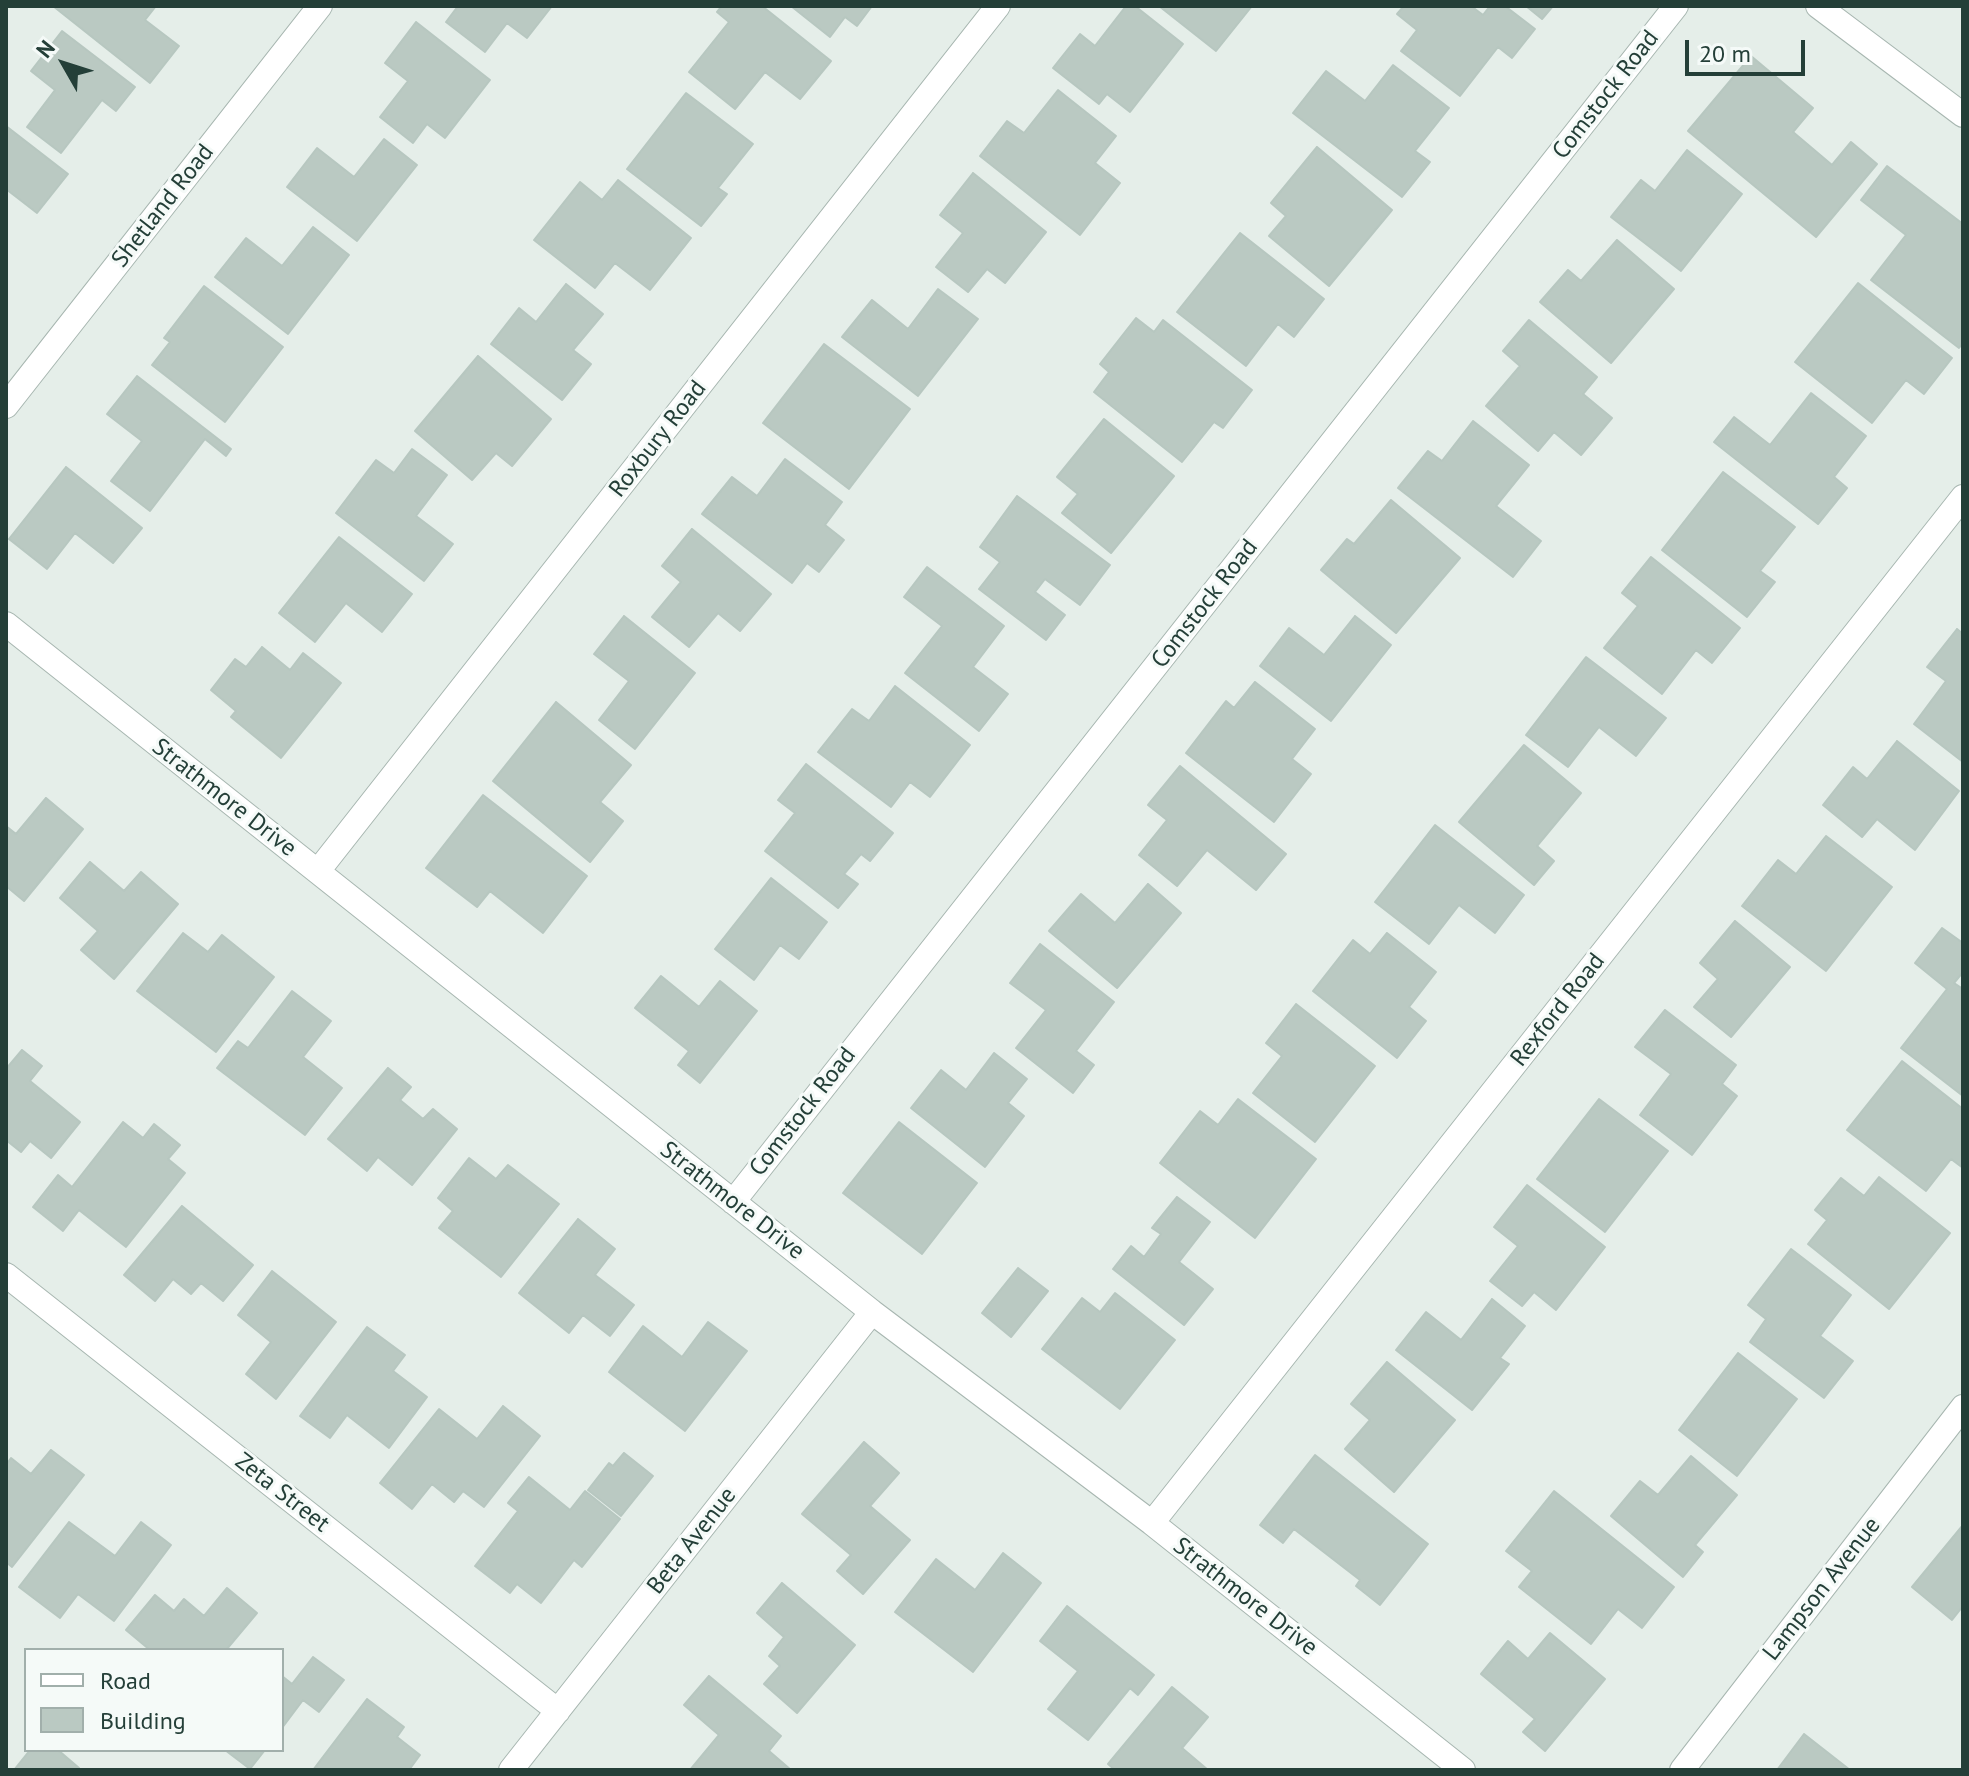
<!DOCTYPE html>
<html>
<head>
<meta charset="utf-8">
<style>
	body { margin:0 }
	#map { position:relative; width:1969px; height:1776px; overflow:hidden; background:#e5eee9; font-family:"PT Sans",sans-serif }
	canvas { display:block }
	.frame { position:absolute; inset:0; border:8px solid #243f38; pointer-events:none }
	.legend { position:absolute; left:24px; top:1648px; width:260px; height:104px; box-sizing:border-box; background:#f5faf8; border:2px solid #a1afab; margin:0; padding:10px 14px; list-style:none; font-size:24px; color:#243f38 }
	.legend li { display:flex; align-items:center; gap:16px; height:40px }
	.legend b { width:40px; border:2px solid #a1afab }
	.north { position:absolute; left:24px; top:24px; width:80px; height:80px; -webkit-text-stroke:6px #f5faf8; paint-order:stroke; rotate:309deg; font-size:22px; font-weight:700; line-height:32px; text-align:center; color:#243f38 }
	.north::after { content:''; display:block; margin:auto; width:28px; height:36px; background:#243f38; clip-path:polygon(50% 0,100% 100%,50% 72%,0 100%) }
	.scale { position:absolute; left:1685px; top:40px; width:120px; height:36px; box-sizing:border-box; border:4px solid #243f38; border-top:0; padding-left:10px; font-size:24px; line-height:28px; white-space:nowrap; color:#243f38; -webkit-text-stroke:6px #f5faf8; paint-order:stroke }
</style>
</head>
<body>
<div id="map">
<canvas width="1969" height="1776"></canvas>
<div class="frame"></div>
<ul class="legend">
<li><b style="height:10px;background:#fff"></b>Road</li>
<li><b style="height:22px;background:#bac9c2"></b>Building</li>
</ul>
<div class="north">N</div>
<div class="scale">20 m</div>
</div>
<script>
const g = document.querySelector('canvas').getContext('2d');
g.lineJoin = 'round';
function fillPath(path, color) {
  g.fillStyle = color;
  g.fill(path, 'evenodd');
}
function shape(rows) {
  const path = new Path2D();
  for (const r of rows) {
    path.moveTo(r[0], r[1]);
    for (let i = 2; i < r.length; i += 2) path.lineTo(r[i], r[i + 1]);
  }
  return path;
}
function strokePath(path, color, width, dash) {
  g.strokeStyle = color;
  g.lineWidth = width;
  g.lineCap = dash ? 'butt' : 'round';
  g.setLineDash(dash || []);
  g.stroke(path);
}
function label(font, color, halo, rows, align = 'center') {
  g.font = font + ' "PT Sans",sans-serif';
  g.lineWidth = 6;
  g.setLineDash([]);
  g.textBaseline = 'middle';
  g.strokeStyle = halo;
  g.fillStyle = color;
  for (const [text, x, y, turn = 0] of rows) {
    g.save();
    g.translate(x, y);
    g.rotate((+turn || 0) * Math.PI / 180);
    g.textAlign = isNaN(turn) ? turn : align;
    if (halo) g.strokeText(text, 0, 0);
    g.fillText(text, 0, 0);
    g.restore();
  }
}
const building = shape([
	[53,6,156,6,145,20,179,46,150,83,53,6],
	[458,6,552,6,527,38,507,23,485,52,446,22,458,6],
	[722,6,762,6,831,61,800,99,765,72,735,109,689,72,729,22,717,12,722,6],
	[791,6,872,6,857,26,845,17,830,37,791,6],
	[1126,6,1135,6,1183,44,1130,112,1107,94,1099,104,1053,68,1080,34,1095,46,1126,6],
	[1159,6,1252,6,1216,51,1159,6],
	[1404,6,1471,6,1483,15,1490,6,1505,6,1535,29,1512,58,1498,47,1460,96,1401,51,1417,30,1397,14,1404,6],
	[1526,6,1553,6,1542,19,1526,6],
	[416,22,490,80,445,138,427,124,413,143,380,117,408,81,385,63,416,22],
	[62,31,135,87,116,111,102,100,61,153,27,127,55,90,31,71,62,31],
	[1751,56,1813,108,1793,132,1832,165,1851,142,1877,164,1816,237,1688,131,1751,56],
	[1393,65,1449,108,1415,151,1430,162,1402,197,1293,113,1326,71,1365,101,1393,65],
	[1058,90,1116,136,1095,163,1120,183,1080,235,980,156,1007,121,1024,133,1058,90],
	[686,93,753,144,718,188,727,194,701,226,627,169,686,93],
	[6,126,68,174,37,213,6,189,6,126],
	[384,139,417,165,357,241,287,187,317,148,354,177,384,139],
	[1317,147,1392,210,1329,286,1269,236,1286,216,1271,203,1317,147],
	[1687,150,1742,194,1681,271,1611,217,1641,180,1655,191,1687,150],
	[1887,166,1963,224,1963,343,1959,348,1871,280,1906,235,1861,200,1887,166],
	[973,173,1046,232,1005,283,987,269,968,292,936,267,963,233,940,215,973,173],
	[618,180,691,238,650,290,615,263,595,288,534,240,580,182,602,200,618,180],
	[313,227,349,255,288,334,215,277,246,238,282,266,313,227],
	[1240,233,1324,299,1294,337,1278,324,1246,366,1177,312,1240,233],
	[1617,240,1674,289,1611,363,1540,302,1568,270,1581,281,1617,240],
	[1858,283,1952,358,1924,394,1906,380,1872,423,1795,362,1858,283],
	[566,284,603,314,573,350,591,364,562,400,491,344,519,308,536,322,566,284],
	[204,286,283,347,225,422,152,365,170,342,164,338,204,286],
	[938,289,978,319,918,396,842,337,872,300,908,329,938,289],
	[1136,318,1154,332,1163,320,1252,390,1223,428,1214,422,1182,462,1094,392,1109,372,1100,364,1136,318],
	[1529,320,1597,377,1583,394,1612,418,1581,455,1554,432,1538,451,1486,406,1520,366,1503,351,1529,320],
	[824,344,910,409,849,489,763,423,824,344],
	[478,356,551,419,512,466,496,453,472,480,415,431,478,356],
	[137,376,231,449,226,456,205,439,150,511,111,481,142,441,107,414,137,376],
	[1811,393,1866,436,1834,477,1847,488,1818,524,1714,442,1734,417,1770,445,1811,393],
	[1104,419,1174,476,1111,553,1062,513,1078,494,1057,477,1104,419],
	[1473,421,1529,465,1496,506,1541,541,1513,577,1398,488,1428,451,1442,461,1473,421],
	[412,449,447,475,416,516,453,544,424,581,336,513,376,460,394,473,412,449],
	[785,459,842,502,825,525,844,540,819,572,807,563,792,583,702,514,732,477,757,496,785,459],
	[66,467,142,528,113,563,75,533,47,569,9,539,66,467],
	[1723,472,1795,527,1760,571,1775,582,1747,617,1662,550,1723,472],
	[1017,496,1110,565,1080,605,1045,579,1035,592,1065,615,1046,640,979,589,1000,562,980,547,1017,496],
	[1391,500,1460,558,1396,633,1321,570,1347,539,1354,544,1391,500],
	[692,529,771,594,740,631,718,613,689,647,652,617,681,582,662,566,692,529],
	[339,537,412,594,382,632,346,603,315,642,279,613,339,537],
	[1651,557,1740,628,1712,663,1696,650,1662,694,1604,648,1638,606,1622,593,1651,557],
	[927,567,1004,626,973,667,1008,694,979,731,905,673,942,626,904,597,927,567],
	[624,616,695,673,635,749,599,720,629,681,594,654,624,616],
	[1355,616,1391,645,1331,721,1260,666,1289,628,1324,655,1355,616],
	[1957,629,1963,634,1963,762,1914,724,1946,681,1927,667,1957,629],
	[262,647,290,670,303,653,341,683,281,758,231,717,236,711,211,690,235,659,246,667,262,647],
	[1586,657,1666,718,1636,756,1599,727,1568,767,1526,735,1586,657],
	[1255,682,1315,729,1292,759,1311,774,1274,822,1186,753,1226,701,1234,708,1255,682],
	[895,686,970,745,930,797,910,782,891,807,818,752,852,709,869,721,895,686],
	[556,702,631,765,600,802,623,821,590,862,493,781,556,702],
	[1897,741,1959,791,1915,850,1877,819,1862,837,1823,805,1853,767,1867,779,1897,741],
	[1524,745,1581,793,1537,846,1554,861,1534,885,1459,822,1524,745],
	[806,764,893,833,870,861,861,854,844,874,858,884,838,908,765,851,795,813,778,800,806,764],
	[1180,766,1286,854,1256,890,1207,850,1177,886,1139,855,1167,820,1148,805,1180,766],
	[483,795,587,876,543,933,490,891,477,907,426,868,483,795],
	[46,798,83,829,24,901,6,886,6,826,16,834,46,798],
	[1435,825,1524,895,1495,933,1459,905,1429,944,1375,902,1435,825],
	[1826,836,1892,887,1826,971,1742,906,1778,860,1796,874,1826,836],
	[90,862,124,891,141,872,178,904,114,979,81,950,98,931,60,898,90,862],
	[771,878,827,922,799,959,780,945,754,980,715,949,771,878],
	[1148,884,1181,913,1117,988,1049,931,1081,894,1115,923,1148,884],
	[1735,921,1790,967,1731,1037,1694,1007,1718,979,1700,963,1735,921],
	[1942,928,1963,943,1963,972,1954,983,1963,989,1963,1096,1901,1048,1947,989,1915,963,1942,928],
	[183,933,208,952,222,935,274,977,216,1052,137,991,183,933],
	[1387,933,1436,972,1409,1007,1426,1021,1397,1058,1313,991,1353,940,1370,954,1387,933],
	[1040,944,1114,1002,1076,1051,1094,1065,1073,1093,1016,1048,1046,1010,1010,983,1040,944],
	[661,976,699,1007,720,981,757,1011,700,1083,678,1065,689,1051,635,1008,661,976],
	[292,991,331,1021,303,1057,342,1088,305,1135,217,1068,238,1041,248,1048,292,991],
	[1296,1004,1375,1066,1315,1142,1253,1093,1282,1056,1266,1043,1296,1004],
	[1665,1010,1736,1065,1722,1084,1737,1096,1692,1155,1640,1115,1671,1074,1635,1047,1665,1010],
	[22,1050,42,1066,30,1081,80,1122,51,1158,30,1141,21,1152,6,1140,6,1069,22,1050],
	[994,1053,1027,1079,1008,1103,1024,1116,985,1167,911,1108,941,1070,966,1090,994,1053],
	[1902,1061,1963,1109,1963,1168,1951,1159,1926,1191,1847,1130,1902,1061],
	[388,1068,411,1087,400,1100,423,1119,433,1109,457,1129,412,1185,378,1157,367,1171,328,1139,388,1068],
	[1238,1099,1316,1159,1255,1238,1160,1163,1200,1111,1218,1125,1238,1099],
	[1599,1099,1668,1151,1605,1232,1537,1179,1599,1099],
	[123,1122,143,1138,154,1124,180,1145,168,1159,185,1173,126,1247,79,1210,63,1231,33,1207,58,1175,72,1187,123,1122],
	[899,1122,977,1183,922,1254,843,1193,899,1122],
	[469,1158,496,1179,508,1165,559,1204,501,1277,439,1228,453,1211,438,1198,469,1158],
	[1879,1177,1950,1233,1889,1309,1808,1244,1827,1220,1815,1210,1841,1178,1864,1196,1879,1177],
	[1527,1185,1605,1247,1556,1310,1534,1292,1522,1306,1490,1281,1518,1246,1494,1227,1527,1185],
	[1177,1197,1210,1222,1179,1262,1213,1289,1184,1325,1113,1269,1131,1246,1144,1257,1161,1234,1152,1228,1177,1197],
	[182,1206,253,1265,223,1301,201,1283,191,1294,173,1279,155,1301,124,1275,182,1206],
	[578,1219,615,1249,595,1275,634,1305,610,1336,583,1315,569,1333,519,1293,578,1219],
	[1791,1249,1851,1295,1820,1336,1853,1361,1824,1398,1750,1342,1766,1319,1748,1305,1791,1249],
	[1018,1268,1048,1291,1011,1337,982,1313,1018,1268],
	[272,1271,336,1322,276,1399,246,1374,271,1342,238,1315,272,1271],
	[1115,1293,1175,1340,1120,1409,1042,1349,1082,1298,1100,1312,1115,1293],
	[1492,1299,1525,1326,1500,1358,1509,1364,1472,1410,1396,1350,1426,1312,1461,1340,1492,1299],
	[708,1322,747,1351,685,1431,609,1372,643,1326,682,1357,708,1322],
	[367,1327,405,1355,393,1371,427,1397,389,1448,347,1415,330,1438,300,1416,367,1327],
	[1738,1353,1797,1399,1737,1476,1679,1430,1738,1353],
	[1387,1362,1455,1420,1394,1492,1345,1449,1370,1420,1351,1404,1387,1362],
	[503,1406,540,1436,484,1507,463,1491,454,1502,432,1484,412,1509,380,1483,439,1409,477,1439,503,1406],
	[864,1442,899,1473,870,1506,910,1540,863,1594,837,1571,851,1555,802,1514,864,1442],
	[51,1450,84,1475,12,1567,6,1562,6,1465,11,1458,31,1474,51,1450],
	[624,1453,653,1476,621,1516,588,1490,609,1463,613,1466,624,1453],
	[1315,1455,1428,1544,1380,1605,1356,1586,1360,1580,1294,1529,1283,1543,1260,1525,1315,1455],
	[1691,1456,1737,1495,1695,1545,1703,1552,1683,1577,1611,1516,1640,1481,1658,1495,1691,1456],
	[529,1477,570,1510,585,1491,620,1519,582,1567,574,1560,541,1603,517,1584,510,1593,475,1566,518,1511,508,1503,529,1477],
	[1554,1491,1674,1587,1642,1628,1618,1609,1591,1644,1519,1587,1532,1571,1506,1551,1554,1491],
	[69,1522,115,1556,141,1522,171,1545,114,1621,78,1594,60,1618,19,1587,69,1522],
	[1963,1525,1963,1606,1952,1620,1912,1587,1963,1525],
	[1003,1553,1041,1583,973,1672,895,1612,936,1559,975,1590,1003,1553],
	[782,1583,855,1645,797,1713,764,1684,780,1666,769,1656,784,1637,757,1613,782,1583],
	[227,1588,257,1613,226,1650,150,1650,126,1630,155,1595,174,1611,184,1599,204,1616,227,1588],
	[1067,1606,1154,1675,1138,1695,1130,1688,1088,1740,1048,1709,1078,1671,1040,1641,1067,1606],
	[1550,1633,1605,1679,1545,1751,1523,1732,1535,1719,1481,1674,1508,1641,1528,1659,1550,1633],
	[313,1657,344,1680,319,1712,303,1700,282,1728,282,1676,292,1684,313,1657],
	[709,1676,781,1736,769,1751,791,1770,690,1770,719,1735,684,1705,709,1676],
	[1172,1687,1208,1717,1182,1748,1208,1770,1115,1770,1108,1764,1172,1687],
	[367,1699,404,1727,397,1737,420,1755,409,1770,313,1770,367,1699],
	[1804,1734,1850,1770,1777,1770,1804,1734],
	[30,1750,58,1750,79,1768,14,1770,30,1750],
	[225,1750,265,1750,250,1769,225,1750]
]);
const minor = shape([
	[1818,6,1963,115],
	[6,406,320,6],
	[6,624,872,1312,1152,1523,1463,1770],
	[318,871,998,6],
	[733,1202,1676,6],
	[6,1275,558,1711],
	[1152,1523,1963,497],
	[511,1770,872,1312],
	[1682,1770,1963,1407]
]);
const streetNames = [
	["Comstock Road",1606,95,-52],
	["Shetland Road",163,206,-52],
	["Roxbury Road",658,439,-52],
	["Comstock Road",1205,604,-52],
	["Strathmore Drive",224,798,38],
	["Rexford Road",1558,1010,-52],
	["Comstock Road",803,1112,-52],
	["Strathmore Drive",732,1201,38],
	["Zeta Street",282,1493,38],
	["Beta Avenue",692,1541,-52],
	["Lampson Avenue",1822,1589,-52],
	["Strathmore Drive",1245,1597,38]
];
fillPath(building, '#bac9c2');
strokePath(building, '#b7c7c0', 2);
strokePath(minor, '#a7b6b0', 26);
strokePath(minor, '#fff', 24);
label('24px', '#243f38', '#f5faf8', streetNames);
</script>
</body>
</html>
